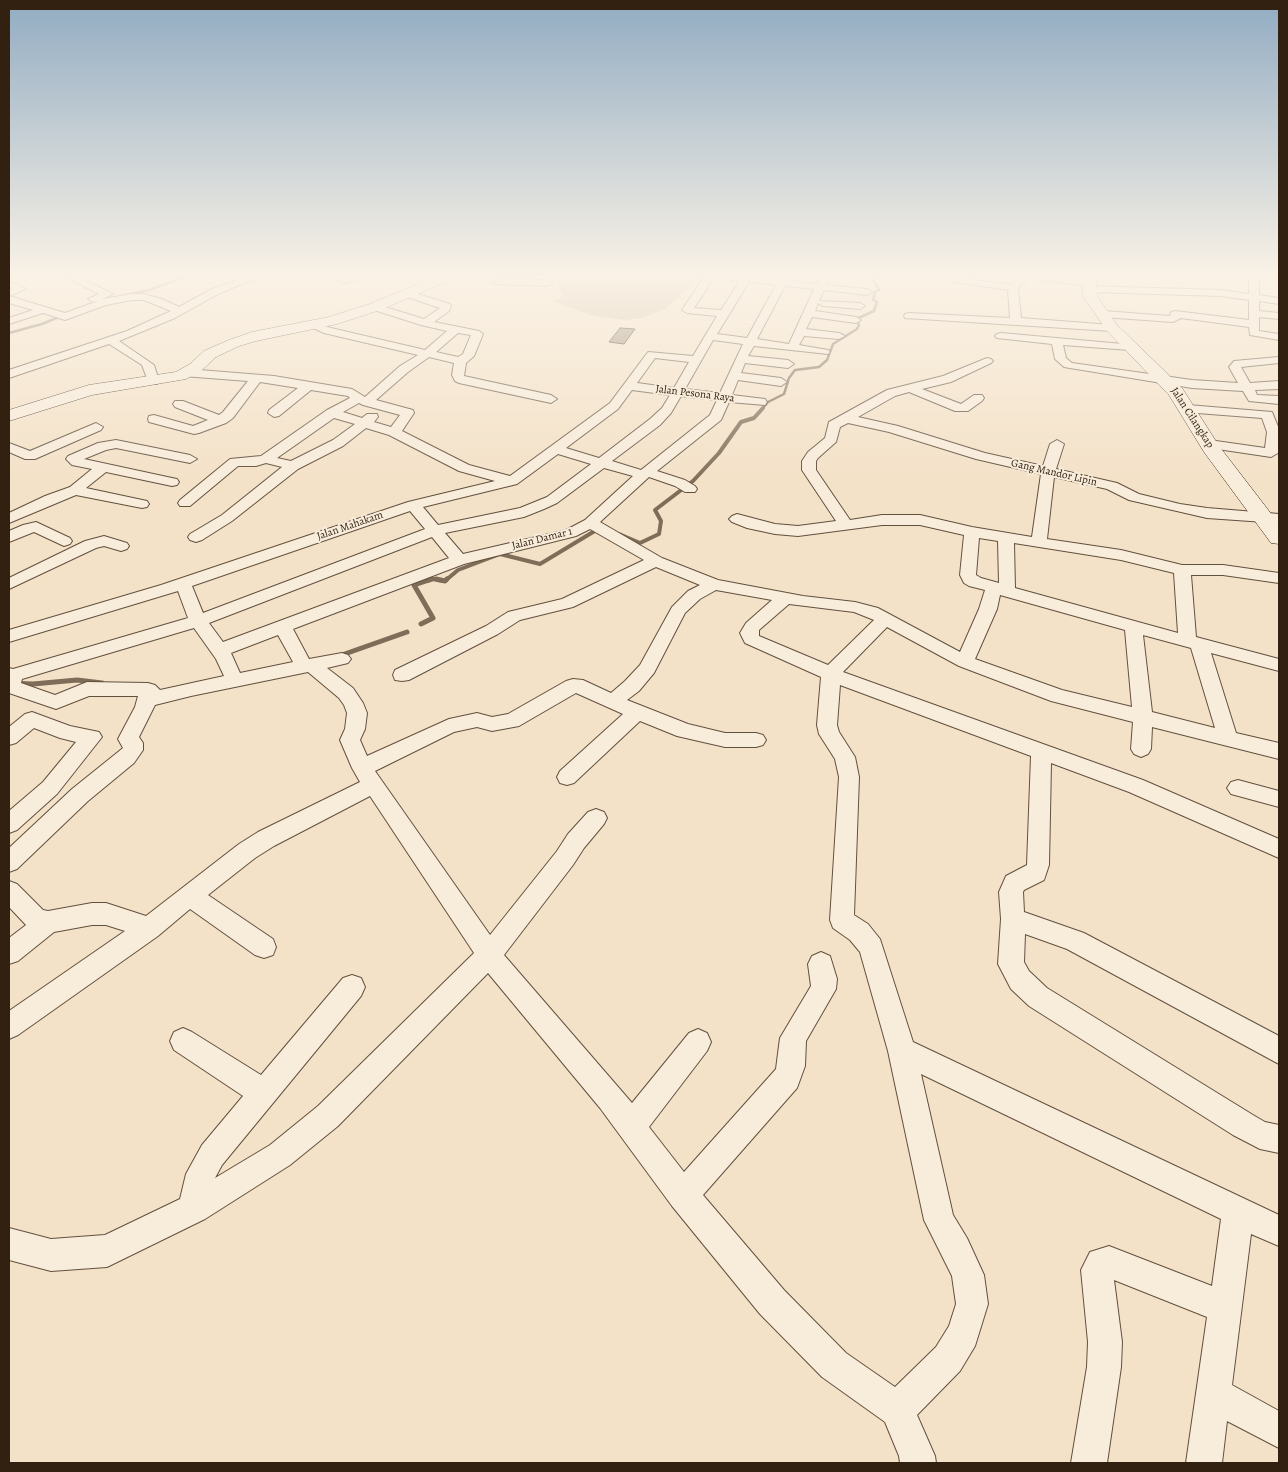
<!DOCTYPE html>
<html>
<head>
<meta charset="utf-8">
<style>
	body { margin:0 }
	#map { position:relative; width:1288px; height:1472px; overflow:hidden; background:#f4e2c8; font-family:Alegreya,serif }
	canvas { display:block }
	.frame { position:absolute; inset:0; border:10px solid #322010; pointer-events:none }
</style>
</head>
<body>
<div id="map">
<canvas width="1288" height="1472"></canvas>
<div class="frame"></div>
</div>
<script>
const g = document.querySelector('canvas').getContext('2d');
g.lineJoin = 'round';
function fillPath(path, color) {
  g.fillStyle = color;
  g.fill(path, 'evenodd');
}
function shape(rows) {
  const path = new Path2D();
  for (const r of rows) {
    path.moveTo(r[0], r[1]);
    for (let i = 2; i < r.length; i += 2) path.lineTo(r[i], r[i + 1]);
  }
  return path;
}
function strokePath(path, color, width, dash) {
  g.strokeStyle = color;
  g.lineWidth = width;
  g.lineCap = dash ? 'butt' : 'round';
  g.setLineDash(dash || []);
  g.stroke(path);
}
function label(font, color, halo, rows, align = 'center') {
  g.font = font + ' Alegreya,serif';
  g.lineWidth = 4;
  g.setLineDash([]);
  g.textBaseline = 'middle';
  g.strokeStyle = halo;
  g.fillStyle = color;
  for (const [text, x, y, turn = 0] of rows) {
    g.save();
    g.translate(x, y);
    g.rotate((+turn || 0) * Math.PI / 180);
    g.textAlign = isNaN(turn) ? turn : align;
    if (halo) g.strokeText(text, 0, 0);
    g.fillText(text, 0, 0);
    g.restore();
  }
}
const green = shape([
	[557,277,702,277,665,309,642,318,624,320,590,315,553,301,563,297,559,289]
]);
const streamFar2 = shape([
	[126,295,149,290,185,277],
	[9,333,42,324,64,315],
	[762,409,768,402,784,394,789,378,795,370,819,367,827,360,833,344,857,329,859,325,856,319,874,311,877,302,873,300,875,292,879,290,873,280,877,277]
]);
const streamFar1 = shape([
	[619,534,640,543,659,534,661,521,655,510,693,481,719,453,741,422,754,418,763,408],
	[428,581,433,579,443,581],
	[445,581,458,570,500,554,540,564,598,529]
]);
const stream = shape([
	[436,579,445,581,447,579],
	[421,624,433,618,414,585,432,579],
	[339,656,407,632],
	[9,683,33,684,77,680,102,683]
]);
const building = shape([
	[620,328,635,329,624,344,609,342,620,328]
]);
const street = shape([
	[66,277,78,277,113,294,102,299,132,294,144,294,162,299,179,307,210,290,245,277,258,277,218,294,175,318,119,341,154,365,159,381,157,384,149,384,142,365,109,344,9,378,9,370,127,331,171,311,144,300,132,300,106,305,65,320,43,313,9,324,9,318,33,310,9,303,9,290,12,289,9,287,9,281,26,289,9,296,65,313,98,301,93,302,88,299,99,294,66,277],
	[348,277,362,277,344,284,339,281,348,277],
	[704,277,714,277,694,308,721,310,740,281,726,279,724,277,779,279,780,277,790,277,788,280,817,284,820,277,830,277,826,285,867,289,872,292,867,295,824,290,819,301,860,303,865,306,860,309,823,306,818,303,815,311,856,317,861,320,856,323,812,317,806,329,839,333,845,336,839,339,804,336,799,345,828,350,830,352,828,354,754,346,748,356,788,360,794,364,788,368,745,363,741,373,781,378,787,382,781,386,738,380,732,395,765,399,767,402,765,405,729,402,721,420,657,471,685,480,695,486,697,489,695,492,685,492,675,486,649,477,600,522,662,558,718,580,803,596,855,602,878,608,960,652,979,609,985,590,969,586,964,583,960,575,964,535,920,525,882,525,798,536,775,534,747,528,732,522,729,519,732,516,737,514,775,524,798,526,836,521,802,470,802,461,808,452,825,438,829,422,887,390,943,376,987,358,991,359,993,361,991,363,951,382,922,389,961,404,974,395,982,395,984,398,982,401,968,411,955,411,909,392,895,396,858,417,898,426,985,453,1043,466,1050,444,1057,440,1064,444,1056,469,1117,483,1139,494,1180,504,1207,508,1279,514,1279,523,1207,518,1129,500,1107,489,1054,477,1047,539,1121,550,1182,565,1223,565,1279,573,1279,583,1223,575,1191,575,1196,637,1279,659,1279,671,1211,653,1236,733,1279,743,1279,759,1152,727,1151,749,1148,754,1141,757,1134,754,1131,749,1133,722,1051,701,959,666,887,627,843,672,1143,780,1279,839,1279,858,1129,792,1051,763,1049,865,1044,880,1024,890,1023,892,1024,912,1084,933,1279,1036,1279,1064,1067,949,1025,934,1024,962,1029,971,1047,988,1253,1115,1265,1122,1279,1125,1279,1153,1260,1149,1233,1135,1029,1006,1011,989,998,964,1001,919,999,892,1006,876,1027,865,1031,756,840,685,837,725,839,732,855,757,859,777,854,915,868,924,880,939,913,1042,1279,1215,1279,1246,1251,1234,1232,1385,1279,1411,1279,1448,1227,1421,1222,1463,1186,1463,1207,1317,1114,1280,1122,1342,1121,1367,1107,1463,1071,1463,1087,1367,1088,1342,1081,1270,1090,1252,1109,1246,1212,1286,1221,1219,921,1074,953,1215,967,1238,984,1275,988,1304,975,1346,960,1371,917,1415,935,1456,936,1463,900,1463,899,1456,885,1422,822,1377,760,1314,672,1206,600,1108,488,973,338,1126,290,1165,205,1219,107,1267,51,1271,9,1260,9,1228,51,1239,105,1235,180,1199,186,1174,202,1145,243,1096,174,1050,170,1041,174,1032,183,1028,192,1032,261,1075,343,978,352,975,361,978,365,987,361,996,222,1165,215,1178,270,1145,318,1106,474,953,370,796,274,846,255,858,208,895,273,939,276,947,273,955,264,958,255,955,190,909,158,936,18,1035,9,1039,9,1011,125,931,106,925,92,925,54,932,18,961,9,964,9,938,26,925,9,907,9,881,17,884,43,910,48,911,92,903,106,903,146,916,239,844,258,832,360,782,352,768,340,740,345,729,347,713,344,705,339,698,308,672,191,696,155,705,139,737,143,743,143,750,134,763,88,801,17,869,9,872,9,848,72,789,123,748,118,739,135,707,138,696,89,696,56,709,9,693,9,668,13,669,188,618,178,591,9,642,9,630,161,585,408,502,495,481,459,471,389,435,366,428,343,446,298,469,232,521,202,540,196,542,190,540,188,537,190,534,222,515,282,467,266,463,256,466,238,466,190,506,180,506,178,503,180,500,230,459,261,456,327,410,350,398,348,396,311,390,279,416,274,417,268,413,269,410,298,388,260,382,233,418,226,423,199,433,194,434,149,422,148,419,149,416,154,415,193,426,208,420,175,407,173,404,175,401,183,401,219,415,223,412,248,381,183,376,181,373,187,369,274,376,352,389,365,397,400,366,418,355,324,333,307,325,312,322,331,328,425,350,447,331,421,325,371,309,370,307,375,304,424,319,440,308,404,296,404,292,408,291,450,304,451,306,449,311,434,322,479,331,483,334,474,356,466,363,464,376,551,395,557,399,551,403,459,383,455,381,452,375,454,363,429,357,408,372,376,400,413,410,414,413,402,431,469,465,510,476,610,403,648,352,693,356,717,316,687,313,682,310,704,277],
	[749,282,776,285,747,338,717,334,749,282],
	[785,286,814,289,789,344,757,339,785,286],
	[458,333,471,335,463,354,458,357,436,352,458,333],
	[713,340,743,344,720,393,685,389,713,340],
	[655,358,689,362,674,388,637,383,655,358],
	[632,390,670,395,662,408,650,419,599,458,566,448,618,409,632,390],
	[681,396,717,400,710,415,641,470,612,461,660,425,671,413,681,396],
	[359,403,363,405,400,415,391,427,374,422,378,417,377,414,367,414,362,418,343,412,359,403],
	[334,418,355,424,333,440,291,461,277,458,334,418],
	[848,423,889,432,976,459,1041,474,1032,537,972,527,920,515,882,515,850,520,816,470,816,461,818,458,836,442,840,427,848,423],
	[558,454,591,464,547,497,520,508,438,525,423,507,517,484,558,454],
	[604,468,633,476,585,520,566,530,463,554,445,533,524,517,544,509,557,503,604,468],
	[410,511,425,529,203,613,192,586,410,511],
	[590,529,644,560,562,599,508,612,486,626,395,670,393,675,395,680,402,681,409,680,498,634,520,620,573,607,656,567,700,585,688,591,672,607,640,665,625,681,611,693,583,680,573,679,566,681,508,714,492,717,477,713,449,719,367,756,360,740,365,729,367,713,363,703,353,688,327,668,348,663,351,659,348,655,342,653,309,659,293,629,464,564,576,536,590,529],
	[432,537,449,558,223,642,209,623,432,537],
	[979,538,998,541,999,583,981,578,976,575,979,538],
	[1014,543,1121,560,1174,573,1178,633,1015,588,1014,543],
	[716,590,772,600,746,623,740,633,745,643,821,677,817,725,819,734,835,759,839,777,830,920,833,928,850,940,860,952,888,1051,924,1220,952,1276,956,1304,949,1326,936,1347,895,1387,846,1353,784,1290,703,1195,797,1088,805,1066,806,1041,836,989,837,979,830,956,821,952,812,956,808,964,811,986,780,1038,776,1069,684,1172,649,1127,707,1051,711,1042,707,1033,698,1029,689,1033,632,1103,504,955,573,865,584,848,604,824,607,818,604,812,596,809,588,812,568,834,557,851,490,935,375,771,454,732,477,727,492,731,519,726,576,693,623,714,560,771,557,777,560,783,567,785,574,783,640,721,677,736,725,747,756,747,763,745,766,740,763,735,756,733,725,733,688,724,627,700,639,691,654,673,685,613,700,599,716,590],
	[1000,595,1125,630,1132,707,1062,690,975,659,997,609,1000,595],
	[789,604,854,612,874,620,828,665,759,636,759,630,789,604],
	[194,628,216,659,224,676,160,690,155,685,148,683,87,682,55,695,21,683,22,679,194,628],
	[278,635,293,662,240,673,231,653,278,635],
	[1143,635,1191,648,1215,728,1152,712,1143,635],
	[955,277,1011,285,1018,277,1028,277,1018,288,1021,318,1112,325,1117,328,1112,331,905,318,904,316,905,314,909,313,1010,318,1008,290,954,282,952,280,955,277],
	[1038,277,1064,277,1089,280,1094,283,1089,286,1043,280,1038,277],
	[1249,277,1259,277,1259,295,1279,298,1279,304,1259,301,1259,311,1279,313,1279,319,1259,317,1259,331,1279,334,1279,340,1250,335,1249,327,1181,318,1173,322,1103,317,1098,314,1103,311,1170,316,1171,312,1175,311,1249,320,1249,300,1221,296,1089,292,1084,289,1089,286,1221,290,1249,294,1249,277],
	[498,279,548,280,553,283,548,286,495,284,493,282,498,279],
	[1001,333,1134,345,1136,347,1134,349,1130,350,1063,345,1066,358,1072,363,1192,380,1238,383,1229,367,1234,361,1279,357,1279,363,1241,367,1250,383,1279,381,1279,389,1255,390,1257,395,1279,396,1279,404,1249,401,1243,391,1192,388,1064,367,1055,359,1052,344,997,338,995,336,997,334,1001,333],
	[1188,405,1272,412,1279,429,1278,453,1271,457,1204,447,1202,444,1204,441,1209,440,1265,448,1267,432,1262,418,1184,412,1182,409,1188,405],
	[96,423,103,427,101,430,35,459,25,459,9,452,9,443,30,451,96,423],
	[116,440,190,455,197,459,190,463,116,448,106,450,84,459,172,478,177,479,179,482,177,485,172,486,106,472,86,488,147,501,149,504,147,507,142,508,76,495,9,523,9,513,45,496,70,487,92,469,72,465,66,459,68,456,98,443,116,440],
	[36,522,70,538,72,541,70,544,64,546,34,532,9,542,9,531,23,525,36,522],
	[104,536,127,543,129,546,127,549,121,551,104,546,96,548,9,589,9,578,85,541,104,536],
	[32,712,70,726,99,732,102,737,57,794,17,830,9,833,9,811,43,782,76,742,60,738,34,728,16,743,9,745,9,727,25,714,32,712],
	[1238,780,1279,791,1279,807,1231,794,1227,788,1231,782,1238,780]
]);
const secondary = shape([
	[435,277,453,277,451,280,380,310,337,324,256,341,239,346,216,357,202,370,186,379,92,395,9,421,9,410,89,385,176,372,190,364,204,351,229,340,252,332,329,317,370,304,435,277],
	[1082,277,1096,277,1097,296,1117,325,1182,388,1219,446,1279,524,1279,544,1271,543,1204,452,1169,395,1107,331,1083,296,1082,277]
]);
const farStreetnames = [
	["Jalan Pesona Raya",695,394,7],
	["Jalan Cilangkap",1192,418,57],
	["Gang Mandor Lipin",1054,473,13],
	["Jalan Mahakam",350,526,-19],
	["Jalan Damar 1",542,539,-14]
];
fillPath(green, '#d3c1a9');
strokePath(streamFar2, '#7f6d59', 2.5);
strokePath(streamFar1, '#7f6d59', 4);
strokePath(stream, '#7f6d59', 5);
fillPath(building, '#978570');
strokePath(building, '#322010', 1);
strokePath(street, '#62503e', 2);
strokePath(secondary, '#322010', 1);
fillPath(street, '#f8ecdb');
fillPath(secondary, '#f8ecdb');
const sky = g.createLinearGradient(0, 0, 0, 483);
sky.addColorStop(0, '#92acc2');
sky.addColorStop(0.57, '#faf2e6');
sky.addColorStop(1, '#faf2e600');
g.fillStyle = sky;
g.fillRect(0, 0, 1288, 483);
label('11px', '#322010', '#f8ecdb', farStreetnames);
</script>
</body>
</html>
